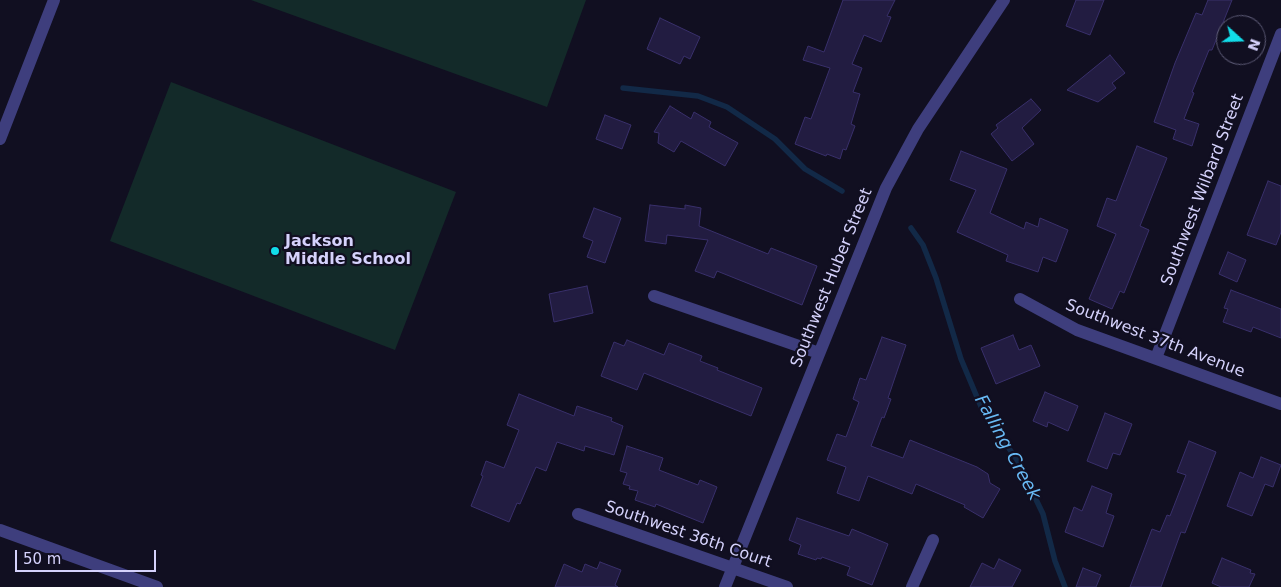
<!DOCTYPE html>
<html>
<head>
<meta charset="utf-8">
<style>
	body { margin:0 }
	#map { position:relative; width:1281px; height:587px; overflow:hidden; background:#110f21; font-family:"DejaVu Sans",sans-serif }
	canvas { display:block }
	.north { position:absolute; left:1216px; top:15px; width:50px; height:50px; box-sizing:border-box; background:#110f21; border:1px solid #5f5d79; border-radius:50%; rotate:110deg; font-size:14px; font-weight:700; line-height:20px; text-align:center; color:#d5d2fc }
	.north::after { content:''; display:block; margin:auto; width:18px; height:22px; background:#11dce9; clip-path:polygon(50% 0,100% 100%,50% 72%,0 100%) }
	.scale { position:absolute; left:15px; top:550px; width:141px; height:22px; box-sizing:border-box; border:2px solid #d5d2fc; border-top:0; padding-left:6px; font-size:15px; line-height:18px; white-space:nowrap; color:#d5d2fc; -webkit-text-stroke:4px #110f21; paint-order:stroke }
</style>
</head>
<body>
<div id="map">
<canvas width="1281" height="587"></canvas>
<div class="north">N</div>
<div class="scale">50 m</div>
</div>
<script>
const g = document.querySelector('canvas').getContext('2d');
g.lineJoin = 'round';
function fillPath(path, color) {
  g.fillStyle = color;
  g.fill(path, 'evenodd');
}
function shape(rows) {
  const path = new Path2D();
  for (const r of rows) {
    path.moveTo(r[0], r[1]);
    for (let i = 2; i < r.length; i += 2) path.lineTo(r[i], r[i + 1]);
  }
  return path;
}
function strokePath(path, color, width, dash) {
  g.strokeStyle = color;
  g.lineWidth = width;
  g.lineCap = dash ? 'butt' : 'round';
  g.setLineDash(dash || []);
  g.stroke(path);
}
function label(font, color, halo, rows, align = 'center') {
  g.font = font + ' "DejaVu Sans",sans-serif';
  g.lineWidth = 4.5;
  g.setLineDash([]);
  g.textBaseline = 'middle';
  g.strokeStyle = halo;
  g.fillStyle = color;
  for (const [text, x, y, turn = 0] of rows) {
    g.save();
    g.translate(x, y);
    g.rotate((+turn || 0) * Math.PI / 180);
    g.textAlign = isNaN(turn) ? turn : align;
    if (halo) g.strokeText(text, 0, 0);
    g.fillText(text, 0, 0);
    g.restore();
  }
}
const green = shape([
	[251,0,586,0,547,107],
	[171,82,456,192,395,350,110,241]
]);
const stream = shape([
	[623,88,698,96,727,107,775,139,805,169,842,191],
	[911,228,923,245,936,278,961,359,982,409,1017,460,1043,514,1055,561,1065,587]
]);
const building = shape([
	[843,0,895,0,887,16,891,17,881,42,864,35,852,64,862,68,853,92,860,94,851,124,855,126,846,150,843,149,840,159,827,154,826,156,795,144,805,117,811,119,830,68,803,60,808,46,824,52,843,0],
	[1076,0,1104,0,1090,35,1066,26,1076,0],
	[1208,0,1232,0,1212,50,1209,50,1192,92,1194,93,1184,119,1199,124,1192,146,1173,139,1176,130,1154,122,1175,63,1196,13,1202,15,1208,0],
	[660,18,700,37,690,59,684,56,680,64,647,49,660,18],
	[1110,55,1125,73,1112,83,1116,88,1098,102,1067,90,1110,55],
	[1031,99,1041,110,1022,128,1034,144,1012,161,991,134,998,128,996,125,1031,99],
	[670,106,691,119,694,112,711,122,709,127,738,143,725,166,681,141,674,152,658,143,659,133,654,132,670,106],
	[605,115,631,125,622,149,596,139,605,115],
	[1137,146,1167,158,1140,226,1149,230,1124,293,1120,291,1112,309,1089,299,1116,234,1097,226,1107,198,1116,201,1137,146],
	[961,151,1007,169,990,213,1024,229,1026,222,1038,227,1040,218,1068,230,1056,262,1043,257,1038,272,1006,261,1008,255,957,232,976,190,950,180,961,151],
	[1268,181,1281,186,1281,232,1276,245,1247,235,1268,181],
	[650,205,685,209,685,205,701,208,699,226,768,254,771,248,817,266,802,305,717,271,714,278,695,271,708,240,667,235,666,244,645,241,650,205],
	[594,208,621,218,605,263,587,257,593,241,583,237,594,208],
	[1228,252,1246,260,1237,282,1219,274,1228,252],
	[587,286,593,313,554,322,549,294,587,286],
	[1231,290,1281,309,1281,338,1253,327,1251,332,1223,322,1228,309,1224,308,1231,290],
	[1013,335,1019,350,1031,345,1040,366,996,384,981,348,1013,335],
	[882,337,906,345,888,398,891,399,884,418,882,417,871,446,903,458,910,440,977,467,988,474,990,483,1000,489,983,518,964,507,965,505,916,484,912,494,868,476,859,501,837,493,846,467,827,460,837,434,846,437,859,402,853,399,860,378,866,380,882,337],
	[627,340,664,355,669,343,702,356,700,361,718,368,717,370,762,388,751,416,644,373,637,390,601,376,614,342,624,346,627,340],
	[1045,392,1078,406,1068,431,1048,422,1047,427,1033,421,1045,392],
	[519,394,574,416,577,406,612,418,611,421,623,426,614,455,585,446,584,451,557,442,546,471,536,467,520,504,517,503,509,522,471,506,483,476,481,475,486,461,504,468,519,430,507,425,519,394],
	[1105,413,1132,424,1120,455,1113,453,1107,469,1087,461,1105,413],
	[1189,441,1216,452,1185,533,1181,532,1161,587,1130,587,1152,529,1160,532,1167,515,1170,516,1186,475,1177,472,1189,441],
	[627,446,663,458,659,470,698,485,700,480,717,487,703,523,656,504,655,507,635,500,638,491,629,489,630,486,623,484,627,473,620,471,627,446],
	[1261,457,1281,465,1273,487,1265,484,1252,516,1227,506,1240,472,1253,478,1261,457],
	[1092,486,1112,494,1106,513,1114,516,1103,547,1065,532,1074,507,1082,511,1092,486],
	[797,518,849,536,852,529,888,544,872,585,847,575,850,567,822,557,821,559,817,558,816,560,798,554,801,545,789,540,797,518],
	[1222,558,1251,570,1250,573,1255,574,1249,587,1221,587,1212,583,1222,558],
	[999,559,1021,570,1012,587,970,587,982,563,994,569,999,559],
	[600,562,621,570,615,585,618,587,555,587,564,564,582,572,585,564,597,569,600,562],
	[1083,568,1101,575,1096,587,1076,587,1083,568]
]);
const minor = shape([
	[0,139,54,0],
	[654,296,819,353],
	[1020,299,1077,330,1281,404],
	[1156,358,1281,34],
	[578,514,787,587],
	[0,530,157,587],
	[725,587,886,188,918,129,1004,0],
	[912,587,933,540]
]);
const markers = [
	[275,251,5,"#11dce9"]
];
const streetNames = [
	["Southwest Wilbard Street",1203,190,-69],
	["Southwest Huber Street",832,278,-68],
	["Southwest 37th Avenue",1155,339,21],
	["Southwest 36th Court",688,535,19]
];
const poiNames = [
	["Jackson",285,242],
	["Middle School",285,260]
];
const waterNames = [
	["Falling Creek",1007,448,61]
];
fillPath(green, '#132a29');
strokePath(stream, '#122947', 5.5);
fillPath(building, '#221c41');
strokePath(building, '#39306b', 1);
strokePath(minor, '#3e3e7d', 12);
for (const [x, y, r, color] of markers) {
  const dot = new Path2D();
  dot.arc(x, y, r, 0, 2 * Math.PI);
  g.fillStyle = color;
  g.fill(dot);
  strokePath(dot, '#110f21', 2);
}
label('16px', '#d5d2fc', '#110f21', streetNames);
label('bold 16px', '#d5d2fc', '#110f21', poiNames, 'left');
label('italic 18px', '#68b9f4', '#110f21', waterNames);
</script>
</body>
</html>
